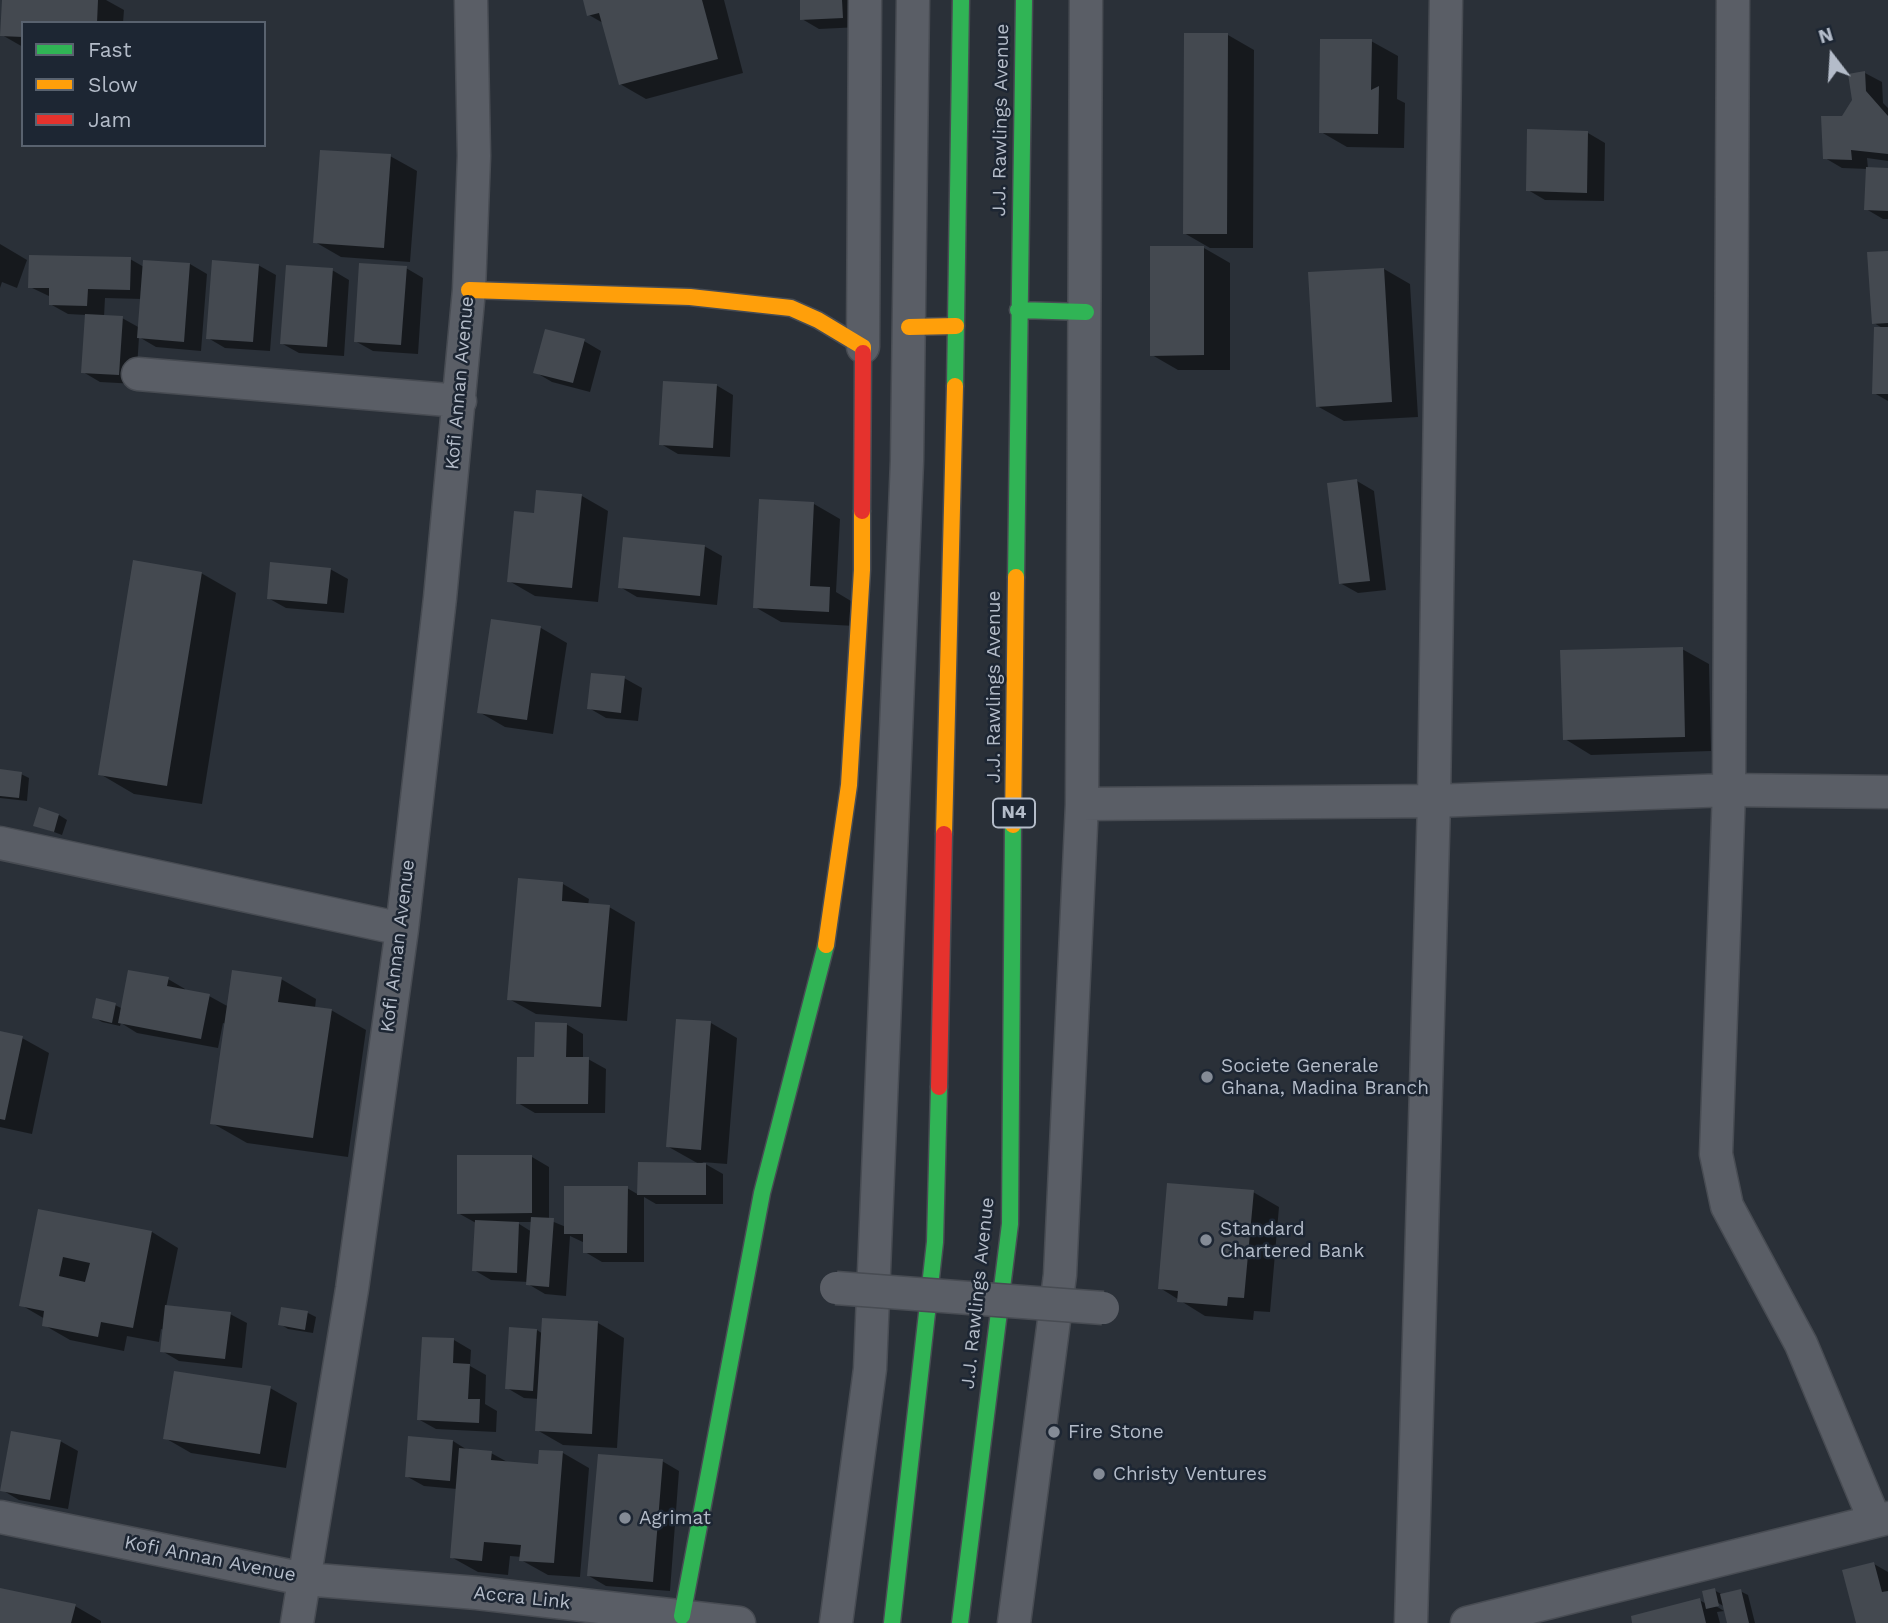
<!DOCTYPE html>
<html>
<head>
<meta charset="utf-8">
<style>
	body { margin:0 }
	#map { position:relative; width:1888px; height:1623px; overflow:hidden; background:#2a3038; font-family:"Work Sans",sans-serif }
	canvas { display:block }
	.legend { position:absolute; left:21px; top:21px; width:245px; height:126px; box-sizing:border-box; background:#1d2633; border:2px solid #59626f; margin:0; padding:9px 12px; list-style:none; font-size:21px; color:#b4bcc9 }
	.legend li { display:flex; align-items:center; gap:14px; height:35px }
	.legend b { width:35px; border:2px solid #59626f }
	.north { position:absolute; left:1797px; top:21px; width:70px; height:70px; -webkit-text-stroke:5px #1d2633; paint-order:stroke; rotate:343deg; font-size:19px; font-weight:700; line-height:28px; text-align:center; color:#b4bcc9 }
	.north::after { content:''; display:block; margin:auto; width:24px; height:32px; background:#b4bcc9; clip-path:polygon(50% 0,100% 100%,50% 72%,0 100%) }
</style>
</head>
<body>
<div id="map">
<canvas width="1888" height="1623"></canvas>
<ul class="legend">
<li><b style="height:9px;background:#30b455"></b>Fast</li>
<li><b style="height:9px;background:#ff9f0a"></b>Slow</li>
<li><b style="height:9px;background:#e5322d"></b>Jam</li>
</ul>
<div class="north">N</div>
</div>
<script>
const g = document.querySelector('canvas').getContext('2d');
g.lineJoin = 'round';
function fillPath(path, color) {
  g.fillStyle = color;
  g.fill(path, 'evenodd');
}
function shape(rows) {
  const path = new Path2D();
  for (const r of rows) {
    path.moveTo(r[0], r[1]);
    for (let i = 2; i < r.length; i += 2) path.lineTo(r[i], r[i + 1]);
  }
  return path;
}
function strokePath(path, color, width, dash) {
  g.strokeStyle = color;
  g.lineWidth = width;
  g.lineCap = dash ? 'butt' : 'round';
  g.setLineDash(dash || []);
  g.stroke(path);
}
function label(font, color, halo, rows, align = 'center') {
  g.font = font + ' "Work Sans",sans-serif';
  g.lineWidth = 5;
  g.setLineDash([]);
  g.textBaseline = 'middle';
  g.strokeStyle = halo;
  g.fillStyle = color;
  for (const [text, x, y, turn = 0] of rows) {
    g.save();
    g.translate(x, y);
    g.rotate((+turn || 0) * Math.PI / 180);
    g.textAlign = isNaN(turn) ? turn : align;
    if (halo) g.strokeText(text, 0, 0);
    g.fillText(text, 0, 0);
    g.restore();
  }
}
const shadow = shape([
	[4,0,106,0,124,10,123,23,23,23,23,47,2,35],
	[585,0,724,0,743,73,646,99,620,84,603,23,589,15],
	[801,0,855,0,860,27,819,29,802,19],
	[1228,35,1254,50,1253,248,1204,248,1230,263,1230,370,1178,370,1152,355,1152,248,1210,248,1184,233],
	[1371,41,1398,56,1397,99,1405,103,1404,148,1347,147,1321,132],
	[1865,73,1882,82,1883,103,1888,108,1888,161,1867,158,1868,169,1888,170,1888,219,1883,219,1866,209,1868,169,1842,168,1825,158],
	[1588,133,1605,143,1604,201,1545,200,1528,190],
	[390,156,417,171,410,262,341,257,315,242],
	[0,244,27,260,17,288,2,282,0,288],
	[1888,253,1888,401,1874,393,1884,329,1874,323],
	[130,259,144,267,190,264,207,274,201,351,156,347,139,337,136,384,100,382,83,372,86,315,68,314,50,304,51,297,30,287],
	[105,298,142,299,140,328,122,318,104,317],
	[258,265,276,275,270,351,225,348,208,338],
	[406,268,423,278,418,354,373,351,355,341],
	[1384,269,1410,284,1418,417,1344,421,1317,406],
	[332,270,349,280,344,356,299,353,281,343],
	[584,341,601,351,590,392,552,382,535,372],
	[716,385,733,395,730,457,678,454,661,444],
	[1357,481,1374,491,1386,590,1358,593,1340,583],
	[582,496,608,511,598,602,535,596,509,581,536,515],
	[814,504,840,519,836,592,856,604,855,626,781,622,755,607],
	[704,546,722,556,717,605,637,597,620,587],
	[330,569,348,579,344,613,286,608,268,598],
	[201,573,236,593,202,804,134,794,100,774],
	[493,621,541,628,567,643,553,734,505,727,479,712],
	[1682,649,1709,664,1711,751,1591,755,1565,739],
	[624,678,642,688,638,721,606,718,589,708],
	[0,771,21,774,29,778,27,801,0,798],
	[59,815,67,820,62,835,35,825],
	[563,884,589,899,588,905,609,907,635,922,627,1021,536,1014,509,999],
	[168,979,185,989,185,991,209,996,229,1007,281,979,316,999,315,1008,331,1010,366,1030,348,1157,247,1143,212,1123,226,1024,223,1023,218,1048,137,1033,121,1023,120,1026,102,1022,94,1017,115,1005,123,1009],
	[711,1023,737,1038,727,1164,702,1162,723,1174,723,1204,656,1204,644,1197,644,1262,602,1262,585,1252,585,1243,570,1236,566,1296,545,1294,528,1284,528,1282,491,1280,474,1270,476,1223,458,1213,532,1157,549,1167,549,1220,566,1227,627,1188,639,1195,699,1164,667,1146],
	[516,1222,533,1222,532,1232],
	[566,1024,583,1034,583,1059,588,1059,606,1069,605,1113,535,1113,518,1103,536,1059],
	[0,1033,22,1038,49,1053,32,1134,0,1127],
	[1253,1192,1279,1207,1270,1312,1254,1311,1253,1320,1205,1316,1160,1288],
	[39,1211,152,1232,178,1248,166,1307,230,1314,247,1323,242,1368,179,1361,162,1351,164,1330,161,1329,159,1342,127,1336,124,1351,70,1340,44,1325,45,1319,21,1305],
	[283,1309,308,1313,316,1317,313,1333,288,1329,280,1324],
	[598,1323,624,1338,617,1448,563,1445,537,1430,539,1399,524,1398,507,1388,537,1330,543,1334],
	[454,1340,471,1350,470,1366,486,1375,485,1404,497,1411,496,1432,436,1429,418,1419],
	[270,1388,297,1403,286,1468,191,1453,165,1438],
	[410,1438,453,1441,469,1451,491,1453,511,1464,539,1466,541,1451,563,1453,589,1468,580,1577,548,1575,521,1560,522,1557,510,1556,508,1575,478,1572,451,1557,457,1489,424,1486,406,1476],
	[60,1441,78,1451,68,1509,19,1500,2,1490],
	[662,1461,679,1471,670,1591,606,1586,589,1576],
	[1874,1564,1888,1572,1888,1623,1858,1623],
	[0,1590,75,1606,101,1621,101,1623,0,1623],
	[1714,1590,1723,1595,1740,1591,1748,1595,1755,1623,1729,1623,1725,1607,1713,1600,1711,1603,1724,1611,1717,1612,1720,1623,1634,1623,1699,1600,1707,1604]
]);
const building = shape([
	[2,0,98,0,97,23,23,23,23,37,0,36],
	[583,0,702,0,718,59,619,85,599,13,587,16],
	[800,0,842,0,843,18,800,20],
	[1184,33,1228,33,1227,234,1183,234],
	[1320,39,1372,39,1371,90,1379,86,1378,134,1319,133],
	[1865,71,1866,91,1888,116,1888,154,1851,150,1852,160,1823,159,1821,116,1842,116,1852,100,1848,74],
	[1527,129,1588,131,1587,193,1526,191],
	[320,150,391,154,384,248,313,243],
	[1866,167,1888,168,1888,211,1864,210],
	[1150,246,1204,246,1204,355,1150,356],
	[1888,251,1888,323,1872,324,1867,252],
	[29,255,131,257,130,290,88,289,87,306,49,305,49,288,28,288],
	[143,260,190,263,184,342,137,338],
	[212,260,259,264,253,342,206,339],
	[359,263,407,266,401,345,354,342],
	[286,265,333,268,327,347,280,344],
	[1384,268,1392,402,1316,407,1308,272],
	[85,314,123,316,119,375,81,373],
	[1874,327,1888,327,1888,394,1872,394],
	[545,329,585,339,573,383,533,373],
	[663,381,717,384,713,448,659,445],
	[1357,479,1370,581,1339,584,1327,483],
	[536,490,582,494,572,588,507,582,514,511,534,513],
	[759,499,814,502,810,586,830,587,829,612,753,608],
	[623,537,705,545,700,596,618,588],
	[133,560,202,572,167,786,98,775],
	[270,562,331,568,327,604,267,599],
	[491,619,541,626,527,720,477,713],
	[1683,647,1685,737,1563,740,1560,650],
	[591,673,625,676,621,713,587,709],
	[0,769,22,772,19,798,0,796],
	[39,807,59,814,54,832,33,826],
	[518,878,563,882,562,901,610,905,601,1007,507,1000],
	[128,970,169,977,167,986,210,994,201,1039,118,1023],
	[232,970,282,977,278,1002,332,1009,313,1138,210,1124],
	[96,998,116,1003,112,1023,92,1018],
	[676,1019,711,1021,701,1150,666,1147],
	[535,1022,567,1023,566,1057,589,1057,588,1104,516,1104,517,1057,534,1057],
	[0,1031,23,1036,5,1120,0,1119],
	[457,1155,532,1155,532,1213,457,1214],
	[638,1162,706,1163,706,1195,637,1195],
	[1167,1183,1254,1190,1244,1298,1228,1297,1227,1306,1177,1302,1178,1291,1158,1289],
	[564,1186,628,1186,627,1253,583,1253,583,1234,564,1234],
	[38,1209,152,1231,133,1328,101,1322,98,1337,42,1326,44,1311,19,1306],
	[63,1257,90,1263,85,1282,59,1276],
	[531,1217,554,1218,549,1287,526,1285],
	[475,1220,519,1222,517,1273,472,1271],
	[165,1305,231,1312,225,1359,160,1352],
	[281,1307,308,1311,305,1330,278,1325],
	[542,1318,598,1321,592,1434,535,1431],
	[509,1327,537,1329,533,1391,505,1389],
	[422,1337,454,1338,453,1363,470,1364,468,1399,480,1399,479,1423,417,1420],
	[174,1371,271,1386,260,1454,163,1439],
	[11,1431,61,1440,50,1500,0,1491],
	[408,1436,453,1440,450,1481,405,1477],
	[459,1448,492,1451,491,1460,538,1464,539,1450,563,1451,554,1563,519,1561,521,1545,484,1542,482,1561,450,1558],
	[598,1454,663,1459,653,1582,587,1576],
	[1874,1562,1882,1592,1888,1591,1888,1623,1856,1623,1842,1570],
	[0,1588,76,1604,71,1623,0,1623],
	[1715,1588,1719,1606,1706,1609,1702,1591],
	[1741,1589,1749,1623,1727,1623,1720,1594],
	[1700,1598,1706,1623,1632,1623,1631,1616]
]);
const street = shape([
	[1733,0,1729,790,1716,1154,1727,1206,1801,1344,1875,1521],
	[863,347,865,0],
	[138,374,460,401],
	[1082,804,1434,801,1729,790,1888,792],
	[0,843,402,929],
	[0,1517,304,1579,477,1593,739,1623],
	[297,1623,352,1289,402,929,440,598,469,290,474,156,471,0],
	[836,1623,870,1369,907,461,913,0],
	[1014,1623,1060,1275,1082,804,1086,0],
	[1411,1623,1434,801,1446,0],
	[1467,1623,1888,1518]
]);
const fast = shape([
	[1018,310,1086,312],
	[955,386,961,0],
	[1016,577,1024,0],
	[682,1616,762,1193,826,945],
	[892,1623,935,1242,939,1087],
	[960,1623,1010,1224,1013,825]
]);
const slow = shape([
	[469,290,690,297,791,308,818,320,863,347,863,353],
	[909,327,956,326],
	[1013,825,1016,577],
	[944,834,955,386],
	[826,945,849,785,862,570,862,511]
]);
const jam = shape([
	[862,511,863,353],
	[939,1087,944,834]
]);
const streetBridge = shape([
	[836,1288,1103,1308]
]);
const markers = [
	[1207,1077,7,"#848b96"],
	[1206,1240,7,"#848b96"],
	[1054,1432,7,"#848b96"],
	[1099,1474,7,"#848b96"],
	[625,1518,7,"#848b96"]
];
const shields = [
	[1014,813,42]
];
const shieldNames = [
	["N4",1014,813]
];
const streetNames = [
	["J.J. Rawlings Avenue",1001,120,-89],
	["Kofi Annan Avenue",460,383,-85],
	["J.J. Rawlings Avenue",994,687,-90],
	["Kofi Annan Avenue",398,946,-83],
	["J.J. Rawlings Avenue",978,1293,-84],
	["Kofi Annan Avenue",210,1559,11],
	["Accra Link",522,1598,6]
];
const poiNames = [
	["Societe Generale",1221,1066],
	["Ghana, Madina Branch",1221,1088],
	["Standard",1220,1229],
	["Chartered Bank",1220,1251],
	["Fire Stone",1068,1432],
	["Christy Ventures",1113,1474],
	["Agrimat",639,1518]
];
fillPath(shadow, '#0007');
fillPath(building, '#444950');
strokePath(street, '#484c53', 35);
strokePath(fast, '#484c53', 19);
strokePath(slow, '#484c53', 19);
strokePath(jam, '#484c53', 19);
strokePath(street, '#5a5e66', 32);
strokePath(fast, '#30b455', 16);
strokePath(slow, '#ff9f0a', 16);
strokePath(jam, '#e5322d', 16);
strokePath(streetBridge, '#484c53', 35, []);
strokePath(streetBridge, '#5a5e66', 32);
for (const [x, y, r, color] of markers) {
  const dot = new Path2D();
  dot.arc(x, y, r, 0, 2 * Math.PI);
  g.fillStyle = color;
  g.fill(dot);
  strokePath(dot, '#1d2633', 2.5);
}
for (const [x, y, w] of shields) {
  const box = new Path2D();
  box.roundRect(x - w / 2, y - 14.5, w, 29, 5);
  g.fillStyle = '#1d2633';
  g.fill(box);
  strokePath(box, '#b4bcc9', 2);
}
label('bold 18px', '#b4bcc9', null, shieldNames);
label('19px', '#b4bcc9', '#1d2633', streetNames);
label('19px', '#b4bcc9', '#1d2633', poiNames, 'left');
</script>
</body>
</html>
